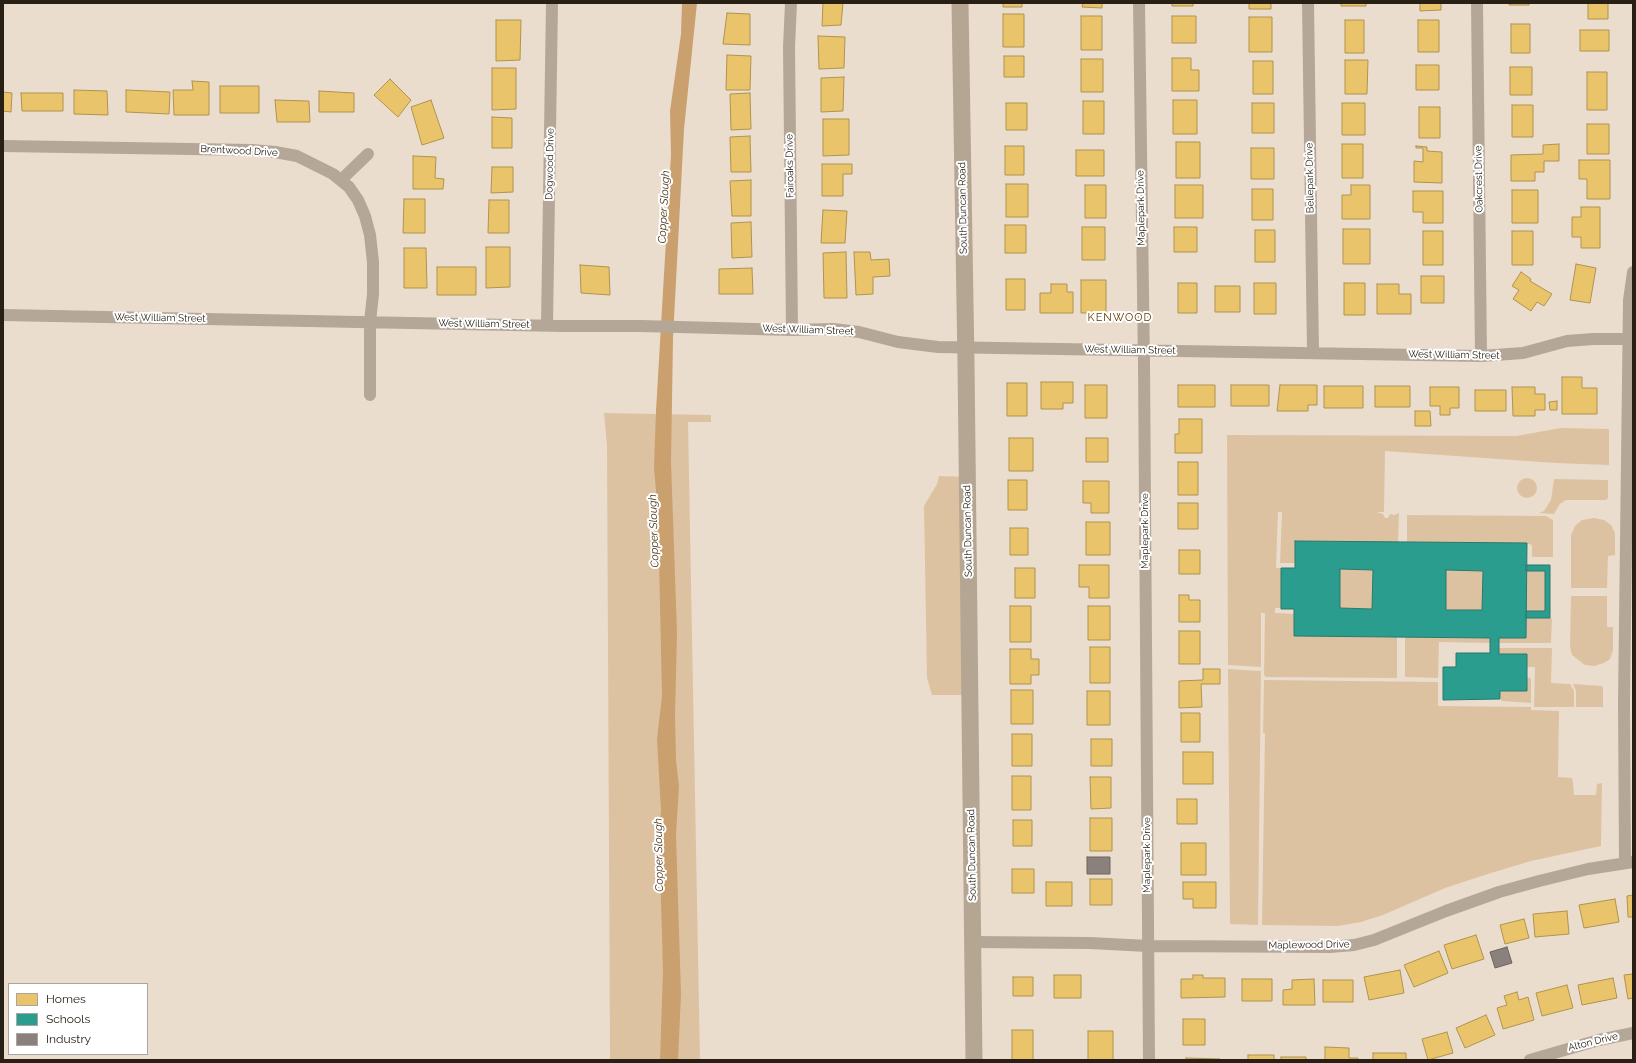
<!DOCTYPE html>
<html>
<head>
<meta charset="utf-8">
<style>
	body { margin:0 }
	#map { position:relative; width:1636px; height:1063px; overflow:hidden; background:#ebddcd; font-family:Raleway,sans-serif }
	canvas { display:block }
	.frame { position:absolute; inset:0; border:4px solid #292015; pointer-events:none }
	.legend { position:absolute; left:8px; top:983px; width:140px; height:72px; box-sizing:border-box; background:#fff; border:1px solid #a9a6a1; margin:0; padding:5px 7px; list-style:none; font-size:12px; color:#292015 }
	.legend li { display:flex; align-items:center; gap:8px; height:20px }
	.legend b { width:20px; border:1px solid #a9a6a1 }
</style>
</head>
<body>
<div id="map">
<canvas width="1636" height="1063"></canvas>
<div class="frame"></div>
<ul class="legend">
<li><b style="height:11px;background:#e9c46a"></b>Homes</li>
<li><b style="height:11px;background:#2a9d8f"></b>Schools</li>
<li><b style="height:11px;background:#8a817c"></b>Industry</li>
</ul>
</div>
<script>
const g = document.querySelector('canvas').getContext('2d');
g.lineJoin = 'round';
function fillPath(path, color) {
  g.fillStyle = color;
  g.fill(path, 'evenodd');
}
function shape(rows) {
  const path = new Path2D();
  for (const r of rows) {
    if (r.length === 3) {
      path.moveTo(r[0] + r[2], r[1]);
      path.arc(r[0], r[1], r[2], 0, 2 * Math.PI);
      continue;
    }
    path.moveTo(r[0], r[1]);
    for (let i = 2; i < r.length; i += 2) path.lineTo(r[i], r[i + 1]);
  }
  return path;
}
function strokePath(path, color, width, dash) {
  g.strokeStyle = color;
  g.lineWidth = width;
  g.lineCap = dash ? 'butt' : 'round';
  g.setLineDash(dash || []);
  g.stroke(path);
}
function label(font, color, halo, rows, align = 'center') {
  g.font = font + ' Raleway,sans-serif';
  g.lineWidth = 4;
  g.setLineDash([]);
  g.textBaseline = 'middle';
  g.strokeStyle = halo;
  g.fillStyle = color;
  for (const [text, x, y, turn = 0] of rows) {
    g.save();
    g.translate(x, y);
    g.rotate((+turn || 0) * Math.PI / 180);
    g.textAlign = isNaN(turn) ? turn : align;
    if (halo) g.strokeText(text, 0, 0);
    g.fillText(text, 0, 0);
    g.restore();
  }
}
const green = shape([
	[604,413,711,415,711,422,688,422,700,1060,610,1060,607,446],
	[1561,428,1609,429,1609,465,1555,463,1385,451,1384,512,1377,512,1383,514,1385,518,1388,518,1390,514,1394,515,1399,513,1398,543,1295,542,1295,563,1280,563,1282,512,1278,512,1276,568,1281,568,1281,608,1275,608,1275,613,1294,614,1294,636,1397,637,1397,678,1266,677,1264,675,1265,613,1261,613,1261,667,1228,665,1227,435,1516,436],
	[939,476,968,477,970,695,932,695,927,678,924,506,937,484],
	[1527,488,10],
	[1554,479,1608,480,1608,498,1606,500,1566,500,1560,504,1554,514,1539,513,1544,511,1551,500],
	[1407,515,1546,516,1553,520,1553,557,1532,557,1532,546,1530,544,1407,543],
	[1594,518,1604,520,1611,525,1615,533,1615,555,1608,556,1607,588,1571,588,1571,535,1575,526,1582,520],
	[1340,569,1373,570,1372,609,1340,608],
	[1446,570,1483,571,1482,610,1446,610],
	[1526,571,1545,571,1545,611,1526,611],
	[1571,596,1607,596,1607,627,1613,627,1613,650,1610,659,1604,663,1594,666,1585,665,1572,655,1570,647],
	[1526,618,1552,618,1551,643,1499,643,1499,638,1526,638],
	[1405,637,1490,638,1490,643,1439,642,1438,678,1405,677],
	[1499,648,1552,648,1551,683,1570,684,1574,691,1574,707,1534,707,1535,667,1527,667,1527,654,1499,654],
	[1228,669,1261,671,1258,925,1230,924],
	[1527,678,1531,678,1531,703,1501,701,1500,691,1527,691],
	[1264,680,1438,682,1438,706,1531,707,1531,710,1559,711,1558,777,1572,778,1573,782,1574,795,1596,795,1597,784,1602,783,1601,846,1531,861,1491,873,1445,888,1383,915,1361,922,1338,926,1262,925,1265,733,1263,733],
	[1573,684,1602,686,1603,688,1603,707,1576,707,1576,691]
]);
const water = shape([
	[682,3,697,3,684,129,673,338,671,462,677,633,675,716,676,760,679,786,676,835,681,994,678,1060,660,1060,663,970,659,832,661,811,657,739,662,696,658,513,654,468,656,411,671,155,670,111,681,34]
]);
const homes = shape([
	[823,3,843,3,841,25,822,26,823,3],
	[1003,3,1022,3,1022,7,1003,7,1003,3],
	[1083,3,1102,3,1102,8,1082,7,1083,3],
	[1172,3,1193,3,1193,6,1172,6,1172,3],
	[1249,3,1271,3,1271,9,1249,9,1249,3],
	[1341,3,1366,3,1366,6,1341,6,1341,3],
	[1420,3,1441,3,1441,10,1420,11,1420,3],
	[1509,3,1529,3,1529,5,1509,5,1509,3],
	[1588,3,1608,3,1608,19,1588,19,1588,3],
	[727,13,750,14,750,45,723,44,727,13],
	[1003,14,1024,14,1024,47,1003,47,1003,14],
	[1081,16,1102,16,1102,50,1081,50,1081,16],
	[1172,16,1196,16,1196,43,1172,43,1172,16],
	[1249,17,1272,17,1272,52,1249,52,1249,17],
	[496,20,521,20,520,60,496,61,496,20],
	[1345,20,1364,20,1364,53,1345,53,1345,20],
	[1418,20,1439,20,1439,52,1418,52,1418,20],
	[1511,24,1530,24,1530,53,1511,53,1511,24],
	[1580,30,1609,30,1609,51,1580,51,1580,30],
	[818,36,845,37,844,68,819,69,818,36],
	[727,55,751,56,750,90,726,90,727,55],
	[1004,56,1024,56,1024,77,1004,77,1004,56],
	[1172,58,1191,58,1191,70,1199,70,1199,91,1172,91,1172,58],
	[1081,59,1103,59,1103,92,1081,92,1081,59],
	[1345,60,1368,60,1367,94,1345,94,1345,60],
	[1253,61,1273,61,1273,94,1253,94,1253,61],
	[1416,65,1439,65,1439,90,1416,90,1416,65],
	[1510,67,1532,67,1532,95,1510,95,1510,67],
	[492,68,516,68,516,109,492,110,492,68],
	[1587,72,1607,72,1607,110,1587,110,1587,72],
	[844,77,843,111,821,112,821,78,844,77],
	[390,79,411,100,398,117,374,95,390,79],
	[192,81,209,82,209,115,174,115,173,90,193,90,192,81],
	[220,86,259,86,259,113,220,113,220,86],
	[74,90,107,91,108,115,74,114,74,90],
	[126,90,170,92,169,114,126,112,126,90],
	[319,91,354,93,354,112,319,112,319,91],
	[3,92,12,93,11,112,3,111,3,92],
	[21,93,63,93,63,111,22,111,21,93],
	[750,93,751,129,731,130,730,94,750,93],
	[275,100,309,101,310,122,277,122,275,100],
	[431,100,444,138,422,145,411,107,431,100],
	[1173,100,1197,100,1197,134,1173,134,1173,100],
	[1083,101,1104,101,1104,134,1083,134,1083,101],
	[1006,103,1027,103,1027,130,1006,130,1006,103],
	[1252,103,1274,103,1274,133,1252,133,1252,103],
	[1342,103,1365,103,1365,135,1342,135,1342,103],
	[1512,105,1533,105,1533,137,1512,137,1512,105],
	[1419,107,1440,107,1440,138,1419,138,1419,107],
	[492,117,512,118,512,148,492,148,492,117],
	[823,119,849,119,849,155,823,156,823,119],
	[1587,124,1609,124,1609,154,1587,154,1587,124],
	[750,136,751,172,731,172,730,137,750,136],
	[1176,142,1200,142,1200,178,1176,178,1176,142],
	[1342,144,1363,144,1363,178,1342,178,1342,144],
	[1559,144,1559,161,1544,161,1544,172,1535,172,1535,181,1511,181,1511,155,1543,154,1543,145,1559,144],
	[1005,146,1024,146,1024,175,1005,175,1005,146],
	[1416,146,1427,147,1427,151,1442,152,1442,183,1414,182,1414,161,1423,162,1423,148,1416,148,1416,146],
	[1251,148,1274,148,1274,179,1251,179,1251,148],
	[1076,150,1104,150,1104,176,1076,176,1076,150],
	[413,156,436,157,435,178,444,179,443,189,413,189,413,156],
	[1579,160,1610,160,1610,199,1587,199,1587,179,1579,179,1579,160],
	[822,164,852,164,852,174,843,174,843,196,822,196,822,164],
	[492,167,513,167,513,192,491,193,492,167],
	[751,180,751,216,732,216,730,181,751,180],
	[1006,184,1028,184,1028,217,1006,217,1006,184],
	[1085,185,1106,185,1106,218,1085,218,1085,185],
	[1175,185,1203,185,1203,218,1175,218,1175,185],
	[1351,185,1370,185,1370,219,1342,219,1342,195,1351,195,1351,185],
	[1252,189,1273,189,1273,220,1252,220,1252,189],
	[1512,190,1538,190,1538,223,1512,223,1512,190],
	[1413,191,1443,191,1443,223,1423,223,1423,212,1413,212,1413,191],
	[404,199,425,199,425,233,403,233,404,199],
	[489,200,509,200,509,233,488,233,489,200],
	[1581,207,1600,207,1600,248,1581,248,1581,237,1572,237,1572,217,1581,217,1581,207],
	[823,210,847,211,845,243,821,243,823,210],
	[751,222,752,257,732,258,731,223,751,222],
	[1005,225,1026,225,1026,253,1005,253,1005,225],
	[1082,227,1105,227,1105,260,1082,260,1082,227],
	[1174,227,1197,227,1197,252,1174,252,1174,227],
	[1343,229,1370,229,1370,264,1343,264,1343,229],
	[1255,230,1275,230,1275,262,1255,262,1255,230],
	[1423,231,1443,231,1443,265,1423,265,1423,231],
	[1512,231,1533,231,1533,265,1512,265,1512,231],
	[486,247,510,247,510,287,486,288,486,247],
	[404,248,426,248,427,288,404,288,404,248],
	[846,252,847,298,824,298,823,253,846,252],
	[854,252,870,252,871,260,889,259,890,276,873,277,873,294,856,295,854,252],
	[1576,264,1596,268,1590,303,1570,300,1576,264],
	[580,265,609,267,610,295,581,293,580,265],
	[437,267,476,267,476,295,437,295,437,267],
	[752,268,753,294,719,294,719,269,752,268],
	[1521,272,1531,279,1530,281,1552,294,1544,306,1537,302,1531,311,1513,299,1519,290,1512,286,1521,272],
	[1421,276,1444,276,1444,303,1421,303,1421,276],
	[1006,279,1025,279,1025,310,1006,310,1006,279],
	[1081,280,1106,280,1106,313,1081,313,1081,280],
	[1178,283,1197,283,1197,313,1178,313,1178,283],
	[1254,283,1276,283,1276,314,1254,314,1254,283],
	[1344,283,1365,283,1365,315,1344,315,1344,283],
	[1051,284,1067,284,1067,292,1073,292,1073,313,1040,313,1040,293,1051,293,1051,284],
	[1377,284,1399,284,1399,294,1411,294,1411,314,1377,314,1377,284],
	[1215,286,1240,286,1240,312,1215,312,1215,286],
	[1562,377,1582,377,1582,388,1597,388,1597,414,1562,414,1562,377],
	[1041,382,1073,382,1073,403,1063,403,1063,409,1041,409,1041,382],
	[1007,383,1027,383,1027,416,1007,416,1007,383],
	[1085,385,1107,385,1107,418,1085,418,1085,385],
	[1178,385,1215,385,1215,407,1178,407,1178,385],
	[1231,385,1269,385,1269,406,1231,406,1231,385],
	[1280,385,1317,385,1317,405,1308,405,1308,411,1277,411,1280,385],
	[1324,386,1363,386,1363,408,1324,408,1324,386],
	[1375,386,1410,386,1410,407,1375,407,1375,386],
	[1430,387,1459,387,1459,408,1450,408,1450,415,1440,415,1440,406,1430,406,1430,387],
	[1512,387,1535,387,1535,394,1545,394,1545,410,1535,410,1535,416,1513,416,1512,387],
	[1475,390,1506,390,1506,411,1475,411,1475,390],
	[1557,401,1557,410,1550,410,1549,402,1557,401],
	[1415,411,1430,411,1431,426,1415,426,1415,411],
	[1179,419,1202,419,1202,453,1175,453,1175,434,1179,434,1179,419],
	[1009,438,1033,438,1033,471,1009,471,1009,438],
	[1086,438,1108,438,1108,462,1086,462,1086,438],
	[1178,462,1198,462,1198,495,1178,495,1178,462],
	[1008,480,1027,480,1027,510,1008,510,1008,480],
	[1083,481,1109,481,1109,513,1091,513,1091,503,1083,503,1083,481],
	[1178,503,1198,503,1198,529,1178,529,1178,503],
	[1086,522,1110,522,1110,555,1086,555,1086,522],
	[1010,528,1028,528,1028,555,1010,555,1010,528],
	[1179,550,1200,550,1200,574,1179,574,1179,550],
	[1079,565,1109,565,1109,598,1089,598,1089,587,1079,587,1079,565],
	[1015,568,1035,568,1035,598,1015,598,1015,568],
	[1179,595,1189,595,1189,600,1200,600,1200,622,1179,622,1179,595],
	[1010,606,1031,606,1031,642,1010,642,1010,606],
	[1088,606,1110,606,1110,640,1088,640,1088,606],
	[1179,631,1200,631,1200,664,1179,664,1179,631],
	[1090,647,1110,647,1110,683,1090,683,1090,647],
	[1010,649,1031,649,1031,659,1039,659,1039,675,1031,675,1031,684,1010,684,1010,649],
	[1203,669,1220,669,1220,684,1201,684,1202,707,1179,708,1179,681,1203,680,1203,669],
	[1011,690,1033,690,1033,724,1011,724,1011,690],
	[1087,691,1110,691,1110,725,1087,725,1087,691],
	[1181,713,1200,713,1200,742,1181,742,1181,713],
	[1012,734,1032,734,1032,766,1012,766,1012,734],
	[1091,739,1112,739,1112,766,1091,766,1091,739],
	[1183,752,1213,752,1213,784,1183,784,1183,752],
	[1012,776,1031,776,1031,810,1012,810,1012,776],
	[1090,777,1111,777,1111,808,1091,809,1090,777],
	[1177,799,1197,799,1197,824,1177,824,1177,799],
	[1090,818,1112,818,1112,851,1090,851,1090,818],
	[1013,820,1032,820,1032,846,1013,846,1013,820],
	[1181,843,1206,843,1206,875,1181,875,1181,843],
	[1012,869,1034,869,1034,893,1012,893,1012,869],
	[1090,879,1112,879,1112,905,1090,905,1090,879],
	[1046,882,1072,882,1072,906,1046,906,1046,882],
	[1183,882,1216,882,1216,908,1193,908,1193,899,1183,899,1183,882],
	[1633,895,1633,917,1628,917,1627,896,1633,895],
	[1615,899,1619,922,1584,928,1579,905,1615,899],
	[1567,911,1569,934,1535,937,1533,914,1567,911],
	[1524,919,1529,938,1505,944,1500,925,1524,919],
	[1476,935,1484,959,1452,969,1444,945,1476,935],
	[1439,951,1448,973,1414,987,1404,965,1439,951],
	[1400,970,1404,993,1369,1000,1364,977,1400,970],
	[1633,974,1633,998,1628,999,1624,975,1633,974],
	[1054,975,1081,975,1081,998,1054,998,1054,975],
	[1193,975,1203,975,1203,978,1225,978,1225,997,1181,998,1181,979,1193,979,1193,975],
	[1013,977,1033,977,1033,996,1013,996,1013,977],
	[1613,978,1617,998,1582,1005,1578,985,1613,978],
	[1242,979,1272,979,1272,1001,1242,1001,1242,979],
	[1314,979,1315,1005,1283,1005,1283,990,1292,989,1292,980,1314,979],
	[1323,980,1353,980,1353,1002,1323,1002,1323,980],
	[1567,985,1573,1008,1542,1016,1536,993,1567,985],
	[1517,992,1519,1000,1528,997,1534,1020,1503,1029,1497,1008,1507,1005,1504,996,1517,992],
	[1486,1015,1495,1035,1465,1048,1456,1028,1486,1015],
	[1183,1019,1205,1019,1205,1045,1183,1045,1183,1019],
	[1012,1030,1033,1030,1033,1060,1012,1060,1012,1030],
	[1088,1031,1113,1031,1113,1060,1088,1060,1088,1031],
	[1447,1032,1453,1053,1428,1060,1422,1039,1447,1032],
	[1325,1047,1349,1048,1349,1058,1358,1058,1358,1060,1325,1060,1325,1047],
	[1373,1053,1406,1053,1406,1060,1373,1060,1373,1053],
	[1248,1055,1274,1055,1274,1060,1248,1060,1248,1055],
	[1281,1057,1306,1057,1306,1060,1281,1060,1281,1057],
	[1186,1058,1220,1059,1220,1060,1186,1060,1186,1058]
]);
const schools = shape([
	[1295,541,1527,543,1526,638,1499,638,1499,654,1527,654,1527,691,1500,691,1500,699,1443,700,1443,667,1456,667,1456,653,1490,653,1490,638,1294,636,1294,609,1281,609,1281,568,1295,568,1295,541],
	[1340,569,1373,570,1372,609,1340,608,1340,569],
	[1446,570,1483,571,1482,610,1446,610,1446,570],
	[1526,565,1550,565,1550,618,1526,618,1526,611,1545,611,1545,571,1526,571,1526,565]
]);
const industry = shape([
	[1087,857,1110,857,1110,874,1087,874,1087,857],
	[1507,947,1512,963,1495,968,1490,952,1507,947]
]);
const street = shape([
	[791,3,789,47,792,330],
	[1139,3,1144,364,1149,1060],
	[1308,3,1313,352],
	[1477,3,1481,356],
	[3,146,252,150,275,152,297,156,333,174,349,187,358,200,365,216,370,235,373,262,373,294,370,322,370,395],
	[341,180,368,154],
	[3,315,562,326,641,326,792,330,833,329,859,332,898,342,938,347,1481,356,1523,353,1567,341,1593,339,1633,339],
	[547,325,552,3],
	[1625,863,1624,702,1629,300,1633,272],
	[972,942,1090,943,1148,946,1330,947,1354,945,1374,940,1446,911,1499,892,1539,881,1588,869,1633,862],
	[1530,1060,1599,1040,1633,1033]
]);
const secondary = shape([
	[960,3,966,363,974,1060]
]);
const streetNames = [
	["Brentwood Drive",239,151,3],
	["Dogwood Drive",550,164,-89],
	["Fairoaks Drive",790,166,-91],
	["Bellepark Drive",1310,178,-91],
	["Oakcrest Drive",1479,179,-91],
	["South Duncan Road",963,208,-91],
	["Maplepark Drive",1141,208,-91],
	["West William Street",160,318,1],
	["West William Street",484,324,1],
	["West William Street",808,330,2],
	["West William Street",1130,350,1],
	["West William Street",1454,355,1],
	["South Duncan Road",968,531,-91],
	["Maplepark Drive",1145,531,-90],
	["South Duncan Road",972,855,-91],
	["Maplepark Drive",1147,855,-90],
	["Maplewood Drive",1309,945,-1],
	["Alton Drive",1593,1042,-14]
];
const waterNames = [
	["Copper Slough",664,207,-87],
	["Copper Slough",654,531,-92],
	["Copper Slough",659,855,-91]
];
const neighbourhoodNames = [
	["KENWOOD",1120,318]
];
fillPath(green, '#ddc2a2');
fillPath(water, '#c9a06e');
fillPath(homes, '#e9c46a');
strokePath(homes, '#af9350', 1);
fillPath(schools, '#2a9d8f');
strokePath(schools, '#2a786a', 1);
fillPath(industry, '#8a817c');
strokePath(industry, '#6d645d', 1);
strokePath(street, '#b5a798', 12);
strokePath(secondary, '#b5a593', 17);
label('10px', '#292015', '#fff', streetNames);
label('italic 11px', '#483115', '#fff', waterNames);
g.letterSpacing = '1px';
label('11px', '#5d3903', '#fff', neighbourhoodNames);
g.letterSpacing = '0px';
</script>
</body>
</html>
